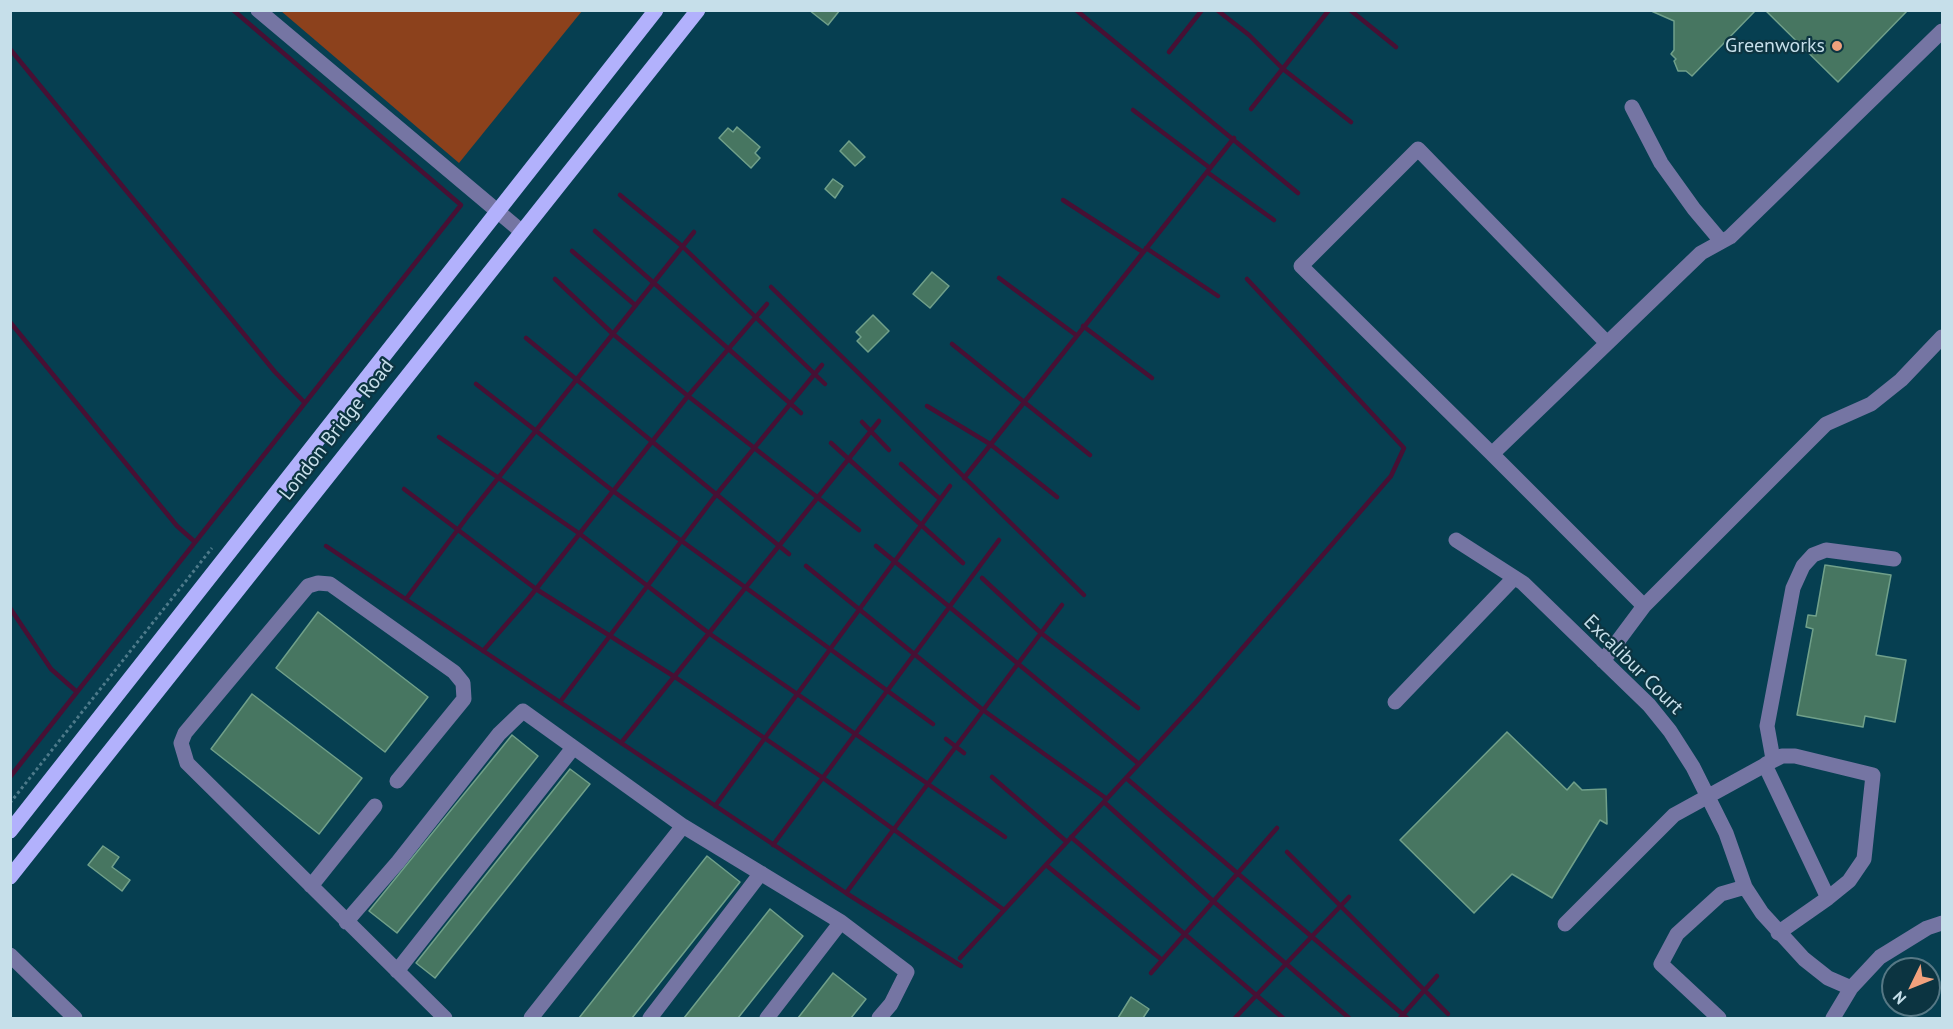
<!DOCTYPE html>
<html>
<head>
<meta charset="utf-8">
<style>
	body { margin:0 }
	#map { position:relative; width:1953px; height:1029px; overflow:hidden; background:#063f51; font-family:"PT Sans",sans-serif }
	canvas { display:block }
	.frame { position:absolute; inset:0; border:12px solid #c6dfea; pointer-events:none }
	.north { position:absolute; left:1881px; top:957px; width:60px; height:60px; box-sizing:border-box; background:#0c3441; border:2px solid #567885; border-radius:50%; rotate:227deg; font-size:16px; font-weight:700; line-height:24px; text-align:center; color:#c6dfea }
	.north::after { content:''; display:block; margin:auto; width:21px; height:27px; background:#f1a17d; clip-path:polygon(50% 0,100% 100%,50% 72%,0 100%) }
</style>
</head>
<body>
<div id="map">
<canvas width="1953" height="1029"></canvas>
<div class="frame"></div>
<div class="north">N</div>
</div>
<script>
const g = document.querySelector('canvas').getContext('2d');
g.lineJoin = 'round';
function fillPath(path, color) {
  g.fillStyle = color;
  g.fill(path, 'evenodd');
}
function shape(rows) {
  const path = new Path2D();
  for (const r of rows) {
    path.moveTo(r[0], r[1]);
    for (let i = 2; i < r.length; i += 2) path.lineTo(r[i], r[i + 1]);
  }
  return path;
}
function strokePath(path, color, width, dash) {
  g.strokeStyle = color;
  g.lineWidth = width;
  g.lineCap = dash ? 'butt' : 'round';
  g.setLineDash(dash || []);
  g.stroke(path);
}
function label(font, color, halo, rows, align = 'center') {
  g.font = font + ' "PT Sans",sans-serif';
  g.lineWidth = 4.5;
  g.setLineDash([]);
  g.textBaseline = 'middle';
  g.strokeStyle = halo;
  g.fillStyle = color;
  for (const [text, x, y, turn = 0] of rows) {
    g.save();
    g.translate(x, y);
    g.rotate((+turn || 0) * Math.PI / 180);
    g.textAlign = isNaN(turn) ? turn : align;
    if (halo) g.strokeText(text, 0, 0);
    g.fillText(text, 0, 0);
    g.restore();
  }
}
const green = shape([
	[281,11,582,11,459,163]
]);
const stream = shape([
	[1076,10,1298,193],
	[1217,10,1249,35,1283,69,1351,122],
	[1350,10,1396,47],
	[10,49,275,372,305,403],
	[1169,52,1202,10],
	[1251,109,1329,10],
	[1133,110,1210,168],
	[1207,172,1274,220],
	[620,195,682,246,825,384],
	[1063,200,1143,252],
	[595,231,801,413],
	[1146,248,1218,296],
	[572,251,635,305],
	[999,278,1076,335],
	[555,279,613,334,688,396,859,530],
	[771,287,1084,595],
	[10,322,177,526,195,542],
	[1083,326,1152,378],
	[526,338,789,554],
	[952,344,1090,455],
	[476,384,613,491,933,724],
	[927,406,990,444,1057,497],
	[862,422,889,450],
	[439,437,580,534,710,634,1005,837],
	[831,443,963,563],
	[901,464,940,499],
	[964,478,1234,138],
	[404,489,536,589,675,677,823,778,1004,910],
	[326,546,846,893],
	[876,546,1139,764],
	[806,566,983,710,1107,799],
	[982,578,1041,633,1138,708],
	[406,599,468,516,694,232],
	[10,608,51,669,77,692],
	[483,651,529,598,688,396,767,304],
	[560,702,716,495,822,365],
	[946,739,964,753],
	[621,743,879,421],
	[10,777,461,205,233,10],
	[992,777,1067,842],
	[1126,778,1407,1018],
	[1104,802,1213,901,1349,1018],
	[715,806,950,486],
	[1071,837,1283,1018],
	[773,845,999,540],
	[1287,852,1448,1014],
	[1046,865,1162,960],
	[960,958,1196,702,1391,476,1404,448,1247,279],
	[961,966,846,893,1062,605],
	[1151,973,1277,828],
	[1235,1018,1349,897],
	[1400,1018,1437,976]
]);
const building = shape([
	[809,10,840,10,828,25,809,10],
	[1649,10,1756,10,1692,76,1686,71,1678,71,1674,61,1676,59,1671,54,1674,50,1674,21,1649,10],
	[1765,10,1908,10,1838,82,1765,10],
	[737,127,760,147,755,153,760,158,751,168,719,138,728,128,733,132,737,127],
	[849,141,865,157,855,166,840,151,849,141],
	[833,179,843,186,835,198,825,189,833,179],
	[932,272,949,286,930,308,913,294,932,272],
	[873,315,889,331,868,352,857,341,861,337,856,332,873,315],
	[1825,565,1891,575,1876,655,1906,660,1895,722,1865,716,1863,727,1797,715,1813,629,1806,627,1808,615,1816,616,1825,565],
	[318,612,428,697,385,752,276,668,318,612],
	[252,694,362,778,319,834,211,749,252,694],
	[1507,732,1567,790,1574,782,1582,790,1606,789,1607,824,1600,820,1552,898,1512,874,1474,913,1400,840,1507,732],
	[512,735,538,756,397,933,369,911,512,735],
	[570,769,590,784,435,978,416,963,570,769],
	[103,846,119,857,112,867,130,880,122,891,88,865,103,846],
	[707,856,740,882,632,1018,579,1018,707,856],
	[770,909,803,936,738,1018,684,1018,770,909],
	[833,973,866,999,851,1018,798,1018,833,973],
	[1131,997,1149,1009,1143,1018,1118,1018,1131,997]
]);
const path = shape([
	[10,803,212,548]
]);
const minor = shape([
	[258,10,521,231],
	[1632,107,1661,163,1694,209,1721,241],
	[1492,454,1301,266,1418,149,1607,343],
	[1456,540,1523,583,1649,705,1670,731,1693,767,1726,833,1745,887,1762,913,1804,959,1828,978,1851,988],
	[1644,606,1826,424,1871,404,1901,380,1942,337],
	[1603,661,1644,606,1492,454,1701,253,1730,237,1942,31],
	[1395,702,1514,578],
	[1773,759,1767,726,1793,588,1803,566,1813,555,1826,550,1894,559],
	[1766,764,1782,756,1795,756,1873,775,1864,859,1849,881,1828,898],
	[397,781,464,699,463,683,454,672,330,584,318,583,308,586,185,733,181,743,187,763,445,1018],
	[311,886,375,806],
	[346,922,398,862,499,734,523,711,683,826,841,922,907,972,891,1004,879,1018],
	[1565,924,1674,815,1765,765,1828,898,1778,933],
	[10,955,75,1018],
	[397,971,573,748],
	[531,1018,683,826],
	[650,1018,761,873],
	[767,1018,841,922],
	[1719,1018,1661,964,1677,934,1721,894,1745,887],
	[1833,1018,1851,988,1880,957,1927,928,1942,923]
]);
const major = shape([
	[10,831,656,10],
	[10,877,698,10]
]);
const markers = [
	[1837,46,6,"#f1a17d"]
];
const poiNames = [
	["Greenworks",1825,46]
];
const streetNames = [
	["London Bridge Road",337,430,-52],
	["Excalibur Court",1633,665,45]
];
fillPath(green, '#8c411c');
strokePath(stream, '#471034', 4.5);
fillPath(building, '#477661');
strokePath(building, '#70a08a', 1.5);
strokePath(path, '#4d7a8a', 3, [3, 3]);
strokePath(minor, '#7575a3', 15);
strokePath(major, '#b2b1fc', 15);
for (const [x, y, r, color] of markers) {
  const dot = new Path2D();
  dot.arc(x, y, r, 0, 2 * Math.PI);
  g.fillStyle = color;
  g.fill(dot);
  strokePath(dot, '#0c3441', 2);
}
label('20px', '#c6dfea', '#0c3441', poiNames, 'right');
label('20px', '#c6dfea', '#0c3441', streetNames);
</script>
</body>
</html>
